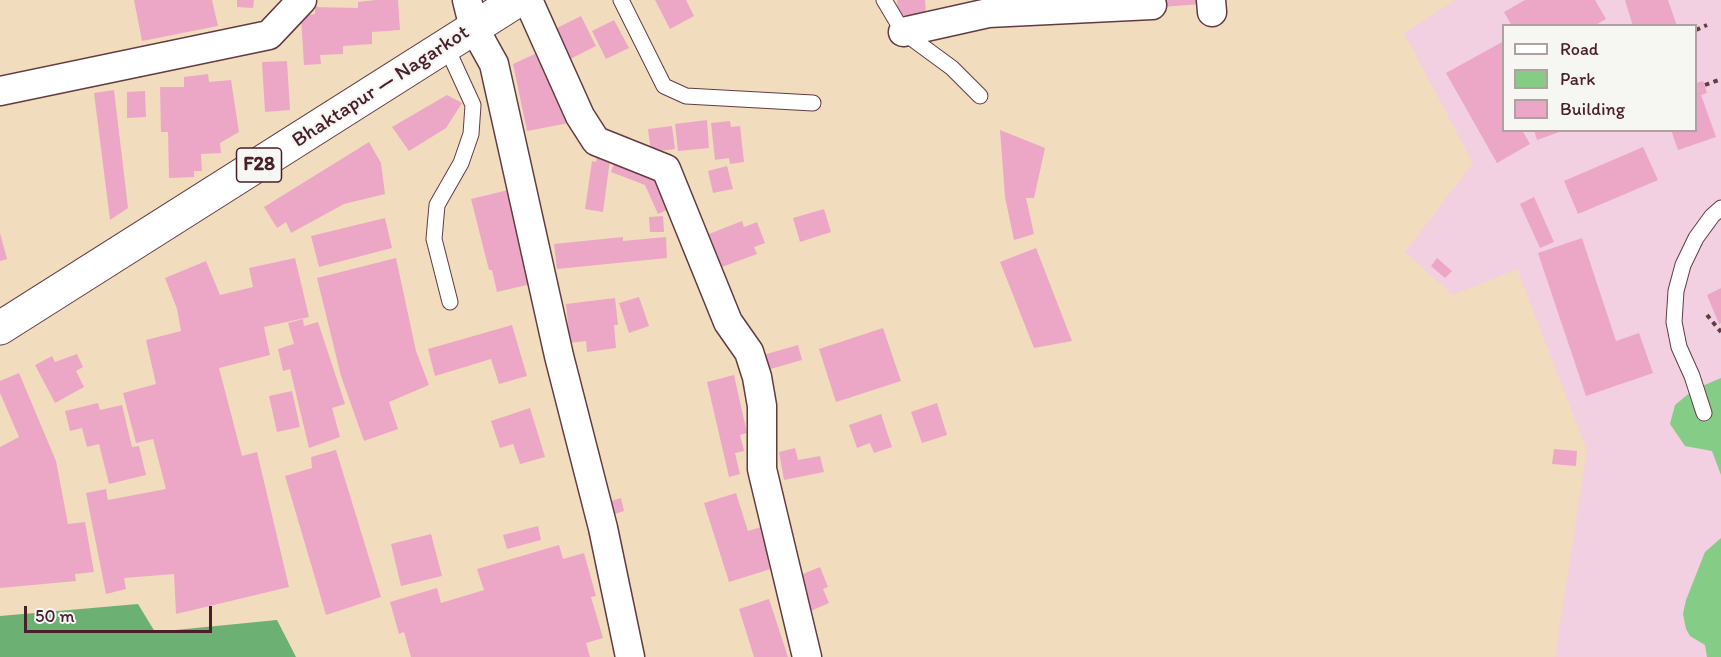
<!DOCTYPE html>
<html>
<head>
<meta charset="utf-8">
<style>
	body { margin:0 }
	#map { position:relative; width:1721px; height:657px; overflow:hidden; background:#f1dcbe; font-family:Itim,sans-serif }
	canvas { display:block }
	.legend { position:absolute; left:1502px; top:24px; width:195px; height:108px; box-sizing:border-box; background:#f6f6f2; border:2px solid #b1a0a2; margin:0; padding:8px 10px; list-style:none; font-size:18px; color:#4a1f2b }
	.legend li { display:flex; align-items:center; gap:12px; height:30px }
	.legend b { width:30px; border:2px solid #b1a0a2 }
	.scale { position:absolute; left:24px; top:606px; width:188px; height:27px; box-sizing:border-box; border:3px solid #4a1f2b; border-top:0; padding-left:8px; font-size:18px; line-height:21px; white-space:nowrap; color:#4a1f2b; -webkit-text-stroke:4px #f6f6f2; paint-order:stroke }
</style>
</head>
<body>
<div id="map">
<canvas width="1721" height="657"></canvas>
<ul class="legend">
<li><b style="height:8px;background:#fff"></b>Road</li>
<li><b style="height:16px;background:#85cc87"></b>Park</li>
<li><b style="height:16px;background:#eda7c6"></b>Building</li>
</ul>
<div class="scale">50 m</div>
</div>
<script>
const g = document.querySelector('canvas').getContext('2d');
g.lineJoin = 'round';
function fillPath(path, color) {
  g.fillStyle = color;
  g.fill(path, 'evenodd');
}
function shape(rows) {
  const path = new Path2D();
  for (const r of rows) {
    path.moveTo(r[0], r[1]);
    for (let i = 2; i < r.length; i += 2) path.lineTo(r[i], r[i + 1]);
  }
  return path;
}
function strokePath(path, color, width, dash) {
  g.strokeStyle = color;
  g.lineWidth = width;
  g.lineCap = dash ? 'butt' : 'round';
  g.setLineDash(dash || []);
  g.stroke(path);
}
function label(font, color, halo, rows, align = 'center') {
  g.font = font + ' Itim,sans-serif';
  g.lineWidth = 4.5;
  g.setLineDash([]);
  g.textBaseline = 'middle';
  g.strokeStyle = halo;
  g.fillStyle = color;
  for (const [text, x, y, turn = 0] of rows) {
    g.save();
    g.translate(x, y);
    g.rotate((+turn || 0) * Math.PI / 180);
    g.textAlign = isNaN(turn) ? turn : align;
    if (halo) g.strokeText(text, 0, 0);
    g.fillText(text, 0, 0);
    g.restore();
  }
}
const built = shape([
	[1456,0,1721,0,1721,657,1555,657,1587,450,1517,269,1453,295,1405,252,1473,163,1404,33],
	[1504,26,1696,26,1696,130,1504,130]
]);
const green = shape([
	[1721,378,1721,475,1712,451,1685,446,1670,424,1675,405,1693,390],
	[1721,538,1721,657,1707,657,1705,645,1690,636,1686,629,1683,614,1686,600,1705,552]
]);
const forest = shape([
	[138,604,155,632,277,620,296,657,0,657,0,616]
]);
const building = shape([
	[134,0,212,0,218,26,142,41],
	[237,0,254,0,253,8,237,7],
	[376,0,398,0,400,30,372,32,372,44,343,46,343,54,320,55,321,64,304,65,301,16,315,14,315,7,358,8,358,2],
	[655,0,686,0,694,16,670,29],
	[897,0,925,0,926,13,898,16],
	[1162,0,1200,0,1200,4,1163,7],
	[1525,0,1595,0,1606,19,1594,26,1512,26,1504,12],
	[1625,0,1668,0,1677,26,1633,26],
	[581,16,596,46,568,60,553,30],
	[614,20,629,48,606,59,592,31],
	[1504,41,1504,130,1522,130,1530,144,1497,163,1446,73],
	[539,52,569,123,527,131,513,64],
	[287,61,290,110,265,112,262,62],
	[208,74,209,82,231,80,239,132,220,143,221,153,201,154,202,171,194,171,194,177,169,178,168,132,161,132,160,87,184,87,184,77],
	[1703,81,1707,93,1701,95,1716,137,1678,150,1671,130,1696,130,1696,83],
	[114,90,128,208,110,220,94,93],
	[145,91,146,117,127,118,127,92],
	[447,95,462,103,446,128,409,151,392,127],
	[707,120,709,148,678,151,675,124],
	[730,121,731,127,740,126,744,162,730,164,729,158,715,160,711,123],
	[672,126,675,149,651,152,648,129],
	[1000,130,1045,148,1034,198,1026,198,1034,234,1014,240,1005,197],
	[1534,130,1562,130,1562,131,1537,140],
	[369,142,381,163,385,194,344,204,291,233,286,222,277,228,264,207],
	[1643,147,1658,180,1578,214,1564,181],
	[598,150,611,152,603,212,585,209,592,161,596,162],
	[616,158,660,175,674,207,658,214,645,185,611,172],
	[727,166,733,189,713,193,708,171],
	[508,190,531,284,497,292,492,270,489,270,471,199],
	[1534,197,1554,242,1540,248,1520,204],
	[824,209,831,232,800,242,793,218],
	[663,216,664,232,650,232,649,217],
	[385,218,392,248,319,267,311,236],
	[742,221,744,227,757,222,765,243,754,247,757,254,722,267,717,254,711,256,708,246,713,244,709,234],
	[0,233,7,259,0,261],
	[623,237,623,241,666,237,667,258,557,269,554,244],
	[1582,238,1616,341,1639,333,1653,373,1586,396,1538,253],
	[1036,248,1072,341,1034,348,1000,262],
	[295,258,309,317,264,327,270,355,219,368,242,456,257,452,289,587,176,614,174,574,124,578,126,589,106,594,86,493,106,489,108,500,166,489,153,439,136,443,123,393,156,384,146,340,181,331,177,309,165,278,206,261,220,295,253,287,249,268],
	[396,258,416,351,429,385,389,402,398,429,364,441,341,376,317,278],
	[1437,258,1452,271,1445,278,1431,266],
	[1721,288,1721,323,1719,324,1707,295],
	[639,297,649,326,629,333,619,303],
	[615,298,618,325,614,325,616,348,587,352,586,341,570,343,566,304],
	[303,319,304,326,318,322,345,404,332,408,340,437,309,448,290,369,283,371,278,349,294,344,288,323],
	[512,325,527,376,499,384,491,359,435,376,428,349],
	[883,328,901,381,836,402,819,349],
	[798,345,802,360,767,370,763,355],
	[77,354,83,367,76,371,84,387,55,403,35,365,52,356,55,362],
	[19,373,56,461,68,524,85,522,94,572,75,574,76,581,0,588,0,447,19,437,0,393,0,381],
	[734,375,747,433,740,435,744,451,735,453,740,474,729,477,707,382],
	[292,391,300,427,277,432,269,396],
	[98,403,100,410,122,405,132,447,139,446,146,475,109,484,99,444,87,447,82,428,70,431,65,411],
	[937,403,947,435,922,443,911,412],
	[530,408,545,457,520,464,513,444,500,448,491,421],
	[881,414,892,447,874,453,870,443,857,448,849,425],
	[795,448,798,460,820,456,824,472,784,480,779,452],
	[1554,449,1577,451,1576,466,1552,464],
	[336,450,381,597,326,615,285,476,312,468,311,457],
	[736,493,748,531,761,527,774,568,729,582,704,503],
	[621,498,624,511,615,514,611,501],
	[538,526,541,540,507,549,503,535],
	[431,534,442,576,401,586,391,544],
	[559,545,563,559,584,553,596,596,591,597,603,638,586,643,590,657,411,657,404,632,399,634,390,602,437,588,441,603,484,590,477,569],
	[820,567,828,587,823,589,829,603,806,613,791,579],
	[769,599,788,657,754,657,739,609]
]);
const path = shape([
	[1696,30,1707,25],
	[1705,85,1721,79],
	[1707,315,1721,332]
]);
const service = shape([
	[621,0,664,86,686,96,813,103],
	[884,0,903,32,952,68,980,96],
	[446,46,473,105,471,134,461,163,437,205,434,239,450,302],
	[1704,413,1692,376,1679,347,1674,322,1676,291,1683,265,1696,238,1712,216,1721,208]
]);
const minor = shape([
	[467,0,474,28,494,64,559,356,603,528,630,657],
	[528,0,580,116,596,141,666,169,728,322,749,352,757,377,762,406,762,469,807,657],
	[1211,0,1212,12],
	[903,32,988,13,1152,5],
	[0,91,269,35,302,0]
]);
const primary = shape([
	[0,328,518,0]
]);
const shields = [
	[259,165,45]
];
const shieldNames = [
	["F28",259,165]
];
const streetNames = [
	["Bhaktapur — Nagarkot",381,87,-33]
];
fillPath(built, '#f2cfe1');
fillPath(green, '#85cc87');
fillPath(forest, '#6cb074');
fillPath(building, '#eda7c6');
strokePath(service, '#633b41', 17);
strokePath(minor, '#633b41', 31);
strokePath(primary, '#633b41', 35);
strokePath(path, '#633b41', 4, [4.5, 4.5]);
strokePath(service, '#fff', 15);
strokePath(minor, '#fff', 28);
strokePath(primary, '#fff', 33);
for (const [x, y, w] of shields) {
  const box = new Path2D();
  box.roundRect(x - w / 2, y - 17, w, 34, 4.5);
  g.fillStyle = '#f6f6f2';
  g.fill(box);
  strokePath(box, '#4a1f2b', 1.5);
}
label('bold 20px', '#4a1f2b', null, shieldNames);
label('21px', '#4a1f2b', '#f6f6f2', streetNames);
</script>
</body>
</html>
